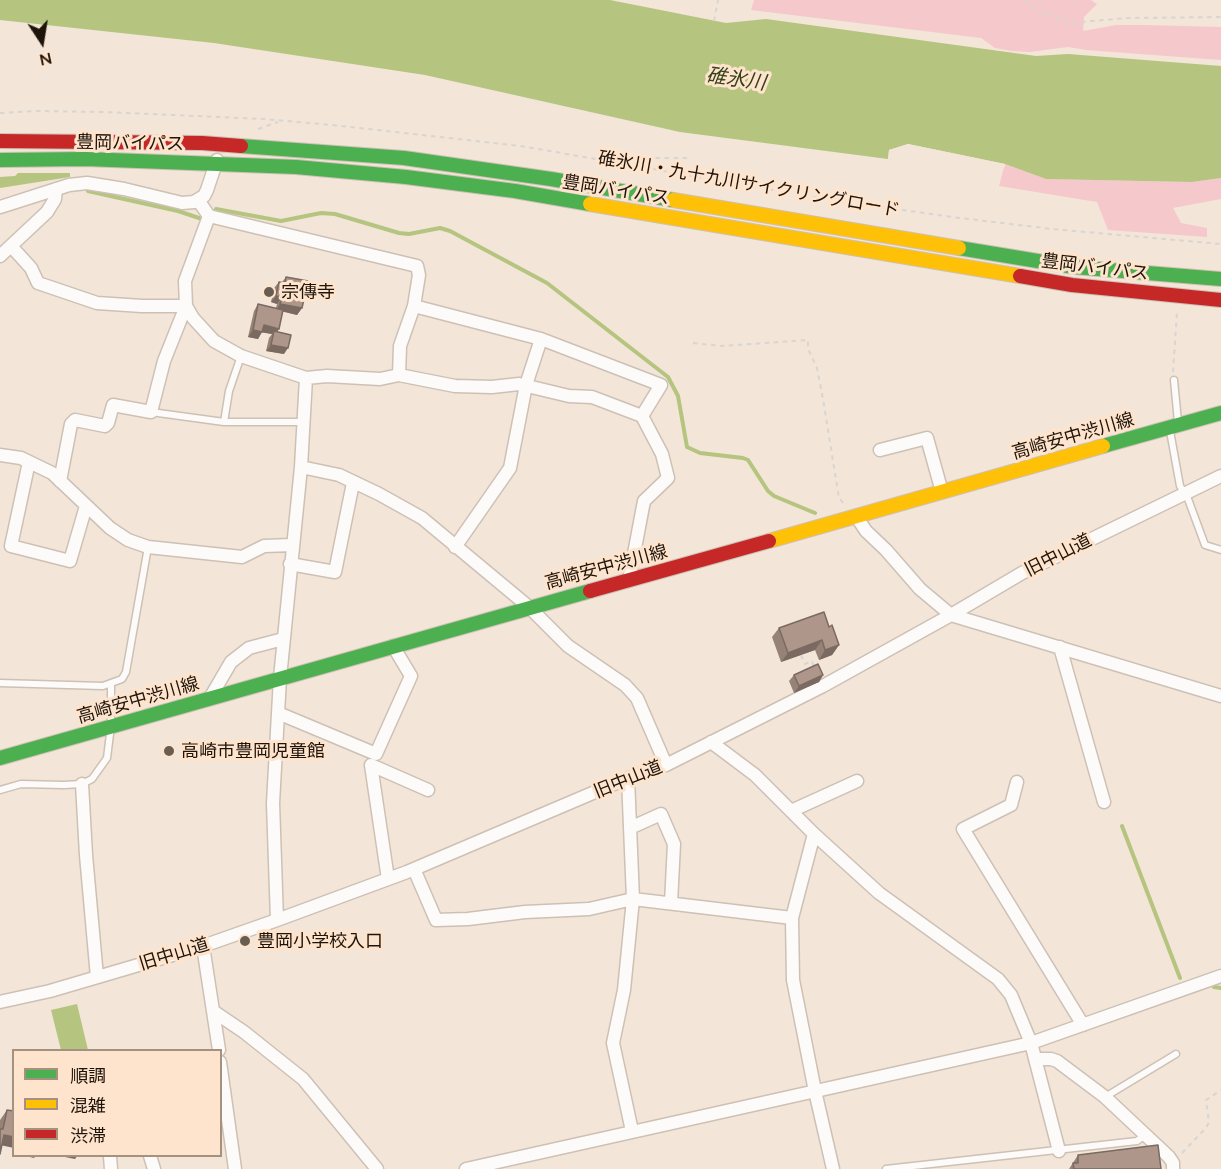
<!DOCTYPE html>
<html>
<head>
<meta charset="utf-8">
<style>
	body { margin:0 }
	#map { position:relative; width:1221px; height:1169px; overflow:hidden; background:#f3e5d8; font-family:Lato,"Noto Sans JP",sans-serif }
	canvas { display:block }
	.legend { position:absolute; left:12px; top:1049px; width:210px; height:108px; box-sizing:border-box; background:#fee4cd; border:2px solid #a5917f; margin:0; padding:8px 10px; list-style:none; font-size:18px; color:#1f140a }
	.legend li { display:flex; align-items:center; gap:12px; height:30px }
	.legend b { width:30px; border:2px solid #a5917f }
	.north { position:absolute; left:12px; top:12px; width:60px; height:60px; -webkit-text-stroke:4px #fee4cd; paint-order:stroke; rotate:168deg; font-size:16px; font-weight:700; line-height:24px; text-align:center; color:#1f140a }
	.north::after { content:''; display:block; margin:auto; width:21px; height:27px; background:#1f140a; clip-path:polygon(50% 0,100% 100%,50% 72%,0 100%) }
</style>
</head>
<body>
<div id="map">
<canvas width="1221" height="1169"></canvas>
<ul class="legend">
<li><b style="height:8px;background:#4caf50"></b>順調</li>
<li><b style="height:8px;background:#ffc107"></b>混雑</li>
<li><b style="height:8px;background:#c62828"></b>渋滞</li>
</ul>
<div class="north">N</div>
</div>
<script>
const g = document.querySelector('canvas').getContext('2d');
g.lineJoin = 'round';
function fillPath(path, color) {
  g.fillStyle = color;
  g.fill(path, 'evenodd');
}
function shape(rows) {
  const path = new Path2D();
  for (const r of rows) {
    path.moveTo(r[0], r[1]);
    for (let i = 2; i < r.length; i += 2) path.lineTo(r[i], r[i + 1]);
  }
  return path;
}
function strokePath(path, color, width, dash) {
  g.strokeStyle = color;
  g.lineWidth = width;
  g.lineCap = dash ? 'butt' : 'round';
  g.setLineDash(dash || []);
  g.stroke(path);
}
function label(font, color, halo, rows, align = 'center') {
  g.font = font + ' Lato,"Noto Sans JP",sans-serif';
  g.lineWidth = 6;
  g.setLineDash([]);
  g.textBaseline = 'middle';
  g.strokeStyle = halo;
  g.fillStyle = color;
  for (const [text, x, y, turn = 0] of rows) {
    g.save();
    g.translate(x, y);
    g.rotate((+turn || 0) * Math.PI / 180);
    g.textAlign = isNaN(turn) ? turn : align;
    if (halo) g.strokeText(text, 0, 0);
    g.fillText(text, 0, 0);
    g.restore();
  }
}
const green = shape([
	[754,0,1091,0,1097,4,1084,17,1083,31,1116,25,1145,25,1221,27,1221,60,1086,50,1068,47,1030,52,1012,51,995,48,981,38,751,10],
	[1005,164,1046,179,1192,182,1221,178,1221,199,1173,208,1181,223,1207,228,1207,237,1108,230,1097,202,999,186]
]);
const water = shape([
	[0,0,610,0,726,23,766,19,1036,56,1068,54,1221,66,1221,178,1192,182,1046,179,1005,164,908,144,889,150,888,159,680,132,425,75,214,43,0,20],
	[18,173,70,173,70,177,0,188,0,177,15,176],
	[77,1004,88,1050,61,1050,51,1010]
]);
const pier = shape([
	[908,144,1005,164,1005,167,909,147,892,153,891,160,888,162,889,150]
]);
const stream = shape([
	[88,191,178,211,202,219],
	[216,209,281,221,321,213,335,214,399,233,409,234,440,228,450,231,547,283,668,377,678,396,687,447,700,453,743,458,748,460,768,491,774,496,815,513],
	[1122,826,1180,978],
	[1214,987,1221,988]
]);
const path = shape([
	[1024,0,1040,11,1070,23,1127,18,1221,17],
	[714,21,718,0],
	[0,113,38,111,104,112,264,119,332,125,521,146,825,199,952,217,1052,229,1221,244],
	[258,129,278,122],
	[620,161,632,158,687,158],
	[693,343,722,346,808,340,808,349,817,368,823,399,839,498,844,504],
	[1173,372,1177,312],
	[801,655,805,664,812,661,814,667],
	[1182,1153,1206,1128,1209,1122,1206,1100,1221,1090]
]);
const lane = shape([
	[1174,380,1178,422],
	[151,412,224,422,303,422],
	[224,422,229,391,241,356],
	[1170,431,1180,486,1188,499,1205,545,1221,550],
	[0,683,103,686,122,679,126,672,148,547],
	[0,790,21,784,64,785,82,784,92,779,107,758,111,726,111,683],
	[1105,1097,1176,1054],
	[886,1169,1137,1141,1145,1135]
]);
const street = shape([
	[198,200,209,216,417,266,419,275,414,306,400,346,399,375],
	[0,207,69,185,87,183,124,189,182,203,194,202,204,196,207,190,217,160],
	[209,216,185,281,186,306,193,318,214,341,241,356,306,378,327,376,380,379,399,375,455,386,492,387,519,384,569,396,592,397,642,416,662,454,668,478,644,501,629,580],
	[11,246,31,268,38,283,97,303,142,306,186,306,164,361,151,412,113,405,108,423,105,426,75,420,71,424,60,481],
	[0,256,47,212,55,199,56,189],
	[414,306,541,339,661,385,642,416],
	[880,450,927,438,942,492],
	[0,455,21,458,52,473,110,528,128,540,148,547,242,557,264,546,292,545],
	[29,462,11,546,70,561,86,506],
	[301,467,339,475,379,494,422,518,529,607,568,646,625,685,637,698,666,765],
	[856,516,866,531,886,550,920,589,951,615,1221,696],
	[455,547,510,468,526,385,541,339],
	[290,564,335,572,353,483],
	[1060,647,1104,802],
	[210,698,231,662,249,648,283,639],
	[278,713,376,754,411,676,393,646],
	[711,742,755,775,814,834,879,893,998,979,1011,995,1031,1043,1059,1151],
	[628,778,633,899,624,990,613,1043,632,1131],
	[1017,782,1011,805,963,829,1083,1025],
	[82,784,86,855,97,977],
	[791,811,857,781],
	[630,828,661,814,674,844,671,903],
	[814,834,792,918,793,980,815,1091,833,1169],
	[414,869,436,920,468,919,525,912,589,909,633,899,792,918],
	[388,879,371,765,428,790],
	[277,920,273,803,280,678,301,467,306,378],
	[203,946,219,1050],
	[0,1002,50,991,203,946,277,920,407,872,628,778,666,765,823,686,951,615,1022,573,1221,476],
	[213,1011,244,1032,303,1079,377,1169],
	[1035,1059,1051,1059,1057,1061,1105,1097,1169,1157,1173,1163,1173,1169],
	[220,1062,235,1169],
	[110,1156,111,1169],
	[150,1156,154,1169],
	[466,1169,1031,1043,1221,976]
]);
const fast = shape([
	[241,146,404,158,551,179,673,200],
	[0,160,85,159,296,167,406,177,515,191,590,204],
	[959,248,1074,267,1221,279],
	[1103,446,1221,413],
	[0,758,590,591]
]);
const slow = shape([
	[673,200,959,248],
	[590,204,1020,276],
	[769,541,1103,446]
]);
const jam = shape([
	[0,141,202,143,241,146],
	[1020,276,1072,285,1221,300],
	[590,591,769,541]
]);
const wall = shape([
	[286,277,302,308,297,315,283,311,277,332,284,354,266,351,269,338,272,334,262,332,258,339,248,337,254,311,258,304,276,308,277,304,271,302,274,288,279,282,282,282],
	[829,627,839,645,832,655,819,660,815,650,781,662,772,637,779,628],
	[794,675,823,675,819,682,794,693,789,681],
	[7,1110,2,1146,0,1154,0,1120],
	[1078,1155,1161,1169,1069,1169]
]);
const shadedWall = shape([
	[276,296,282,297,277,304,271,302],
	[280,304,302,308,297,315,276,310],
	[264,325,279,329,275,335,274,331,272,334,259,332],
	[253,330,262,332,258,339,248,337],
	[271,345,288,348,284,354,266,351],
	[822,640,815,650,781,662,788,653],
	[839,645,832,655,819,660,825,650],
	[823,675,819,682,794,693,799,686],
	[4,1135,14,1137,14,1148,0,1145],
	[22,1155,36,1155,34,1158],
	[55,1155,78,1155,75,1159]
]);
const building = shape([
	[286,277,308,281,302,308,280,304,282,297,276,296,279,282,285,283,286,277],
	[258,304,283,310,279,329,264,325,262,332,253,330,258,304],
	[274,331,291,335,288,348,271,345,274,331],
	[824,612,829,627,832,625,839,645,825,650,822,640,788,653,779,628,824,612],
	[818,664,823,675,799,686,794,675,818,664],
	[7,1110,14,1111,14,1137,4,1135,0,1154,0,1129,3,1129,7,1110],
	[1158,1145,1161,1169,1074,1169,1073,1163,1078,1163,1078,1155,1158,1145]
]);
const markers = [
	[269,292,6,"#695d52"],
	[169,751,6,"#695d52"],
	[245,941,6,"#695d52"]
];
const streetNames = [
	["豊岡バイパス",130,143,1],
	["碓氷川・九十九川サイクリングロード",749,184,10],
	["豊岡バイパス",616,190,9],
	["豊岡バイパス",1095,267,7],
	["高崎安中渋川線",1073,436,-16],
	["旧中山道",1058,555,-27],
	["高崎安中渋川線",606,567,-15],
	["高崎安中渋川線",138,700,-16],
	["旧中山道",628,779,-22],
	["旧中山道",174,954,-17]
];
const poiNames = [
	["宗傳寺",281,292],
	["高崎市豊岡児童館",181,751],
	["豊岡小学校入口",257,941]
];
const waterNames = [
	["碓氷川",736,79,8]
];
fillPath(green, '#f5c8cb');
fillPath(water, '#b5c47f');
fillPath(pier, '#f3e5d8');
strokePath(stream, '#b5c47f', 4);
strokePath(lane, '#cdc1b5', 9);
strokePath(street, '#cdc1b5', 15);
strokePath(fast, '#cdc1b5', 16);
strokePath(slow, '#cdc1b5', 16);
strokePath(jam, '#cdc1b5', 16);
strokePath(path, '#d9d5d1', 2, [4.5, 4.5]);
strokePath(lane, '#fdfbf9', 6);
strokePath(street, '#fdfbf9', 12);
strokePath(fast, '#4caf50', 14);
strokePath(slow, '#ffc107', 14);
strokePath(jam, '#c62828', 14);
fillPath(wall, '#968277');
fillPath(shadedWall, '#7a6a61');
fillPath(building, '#ae978a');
strokePath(building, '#7a6a61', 1.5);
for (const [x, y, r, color] of markers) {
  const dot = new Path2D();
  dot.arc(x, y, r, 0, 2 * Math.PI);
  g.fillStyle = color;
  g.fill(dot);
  strokePath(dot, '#fee4cd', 2);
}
label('18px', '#1f140a', '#fee4cd', streetNames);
label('18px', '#1f140a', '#fee4cd', poiNames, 'left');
label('italic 20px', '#35411a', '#fee4cd', waterNames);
</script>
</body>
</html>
